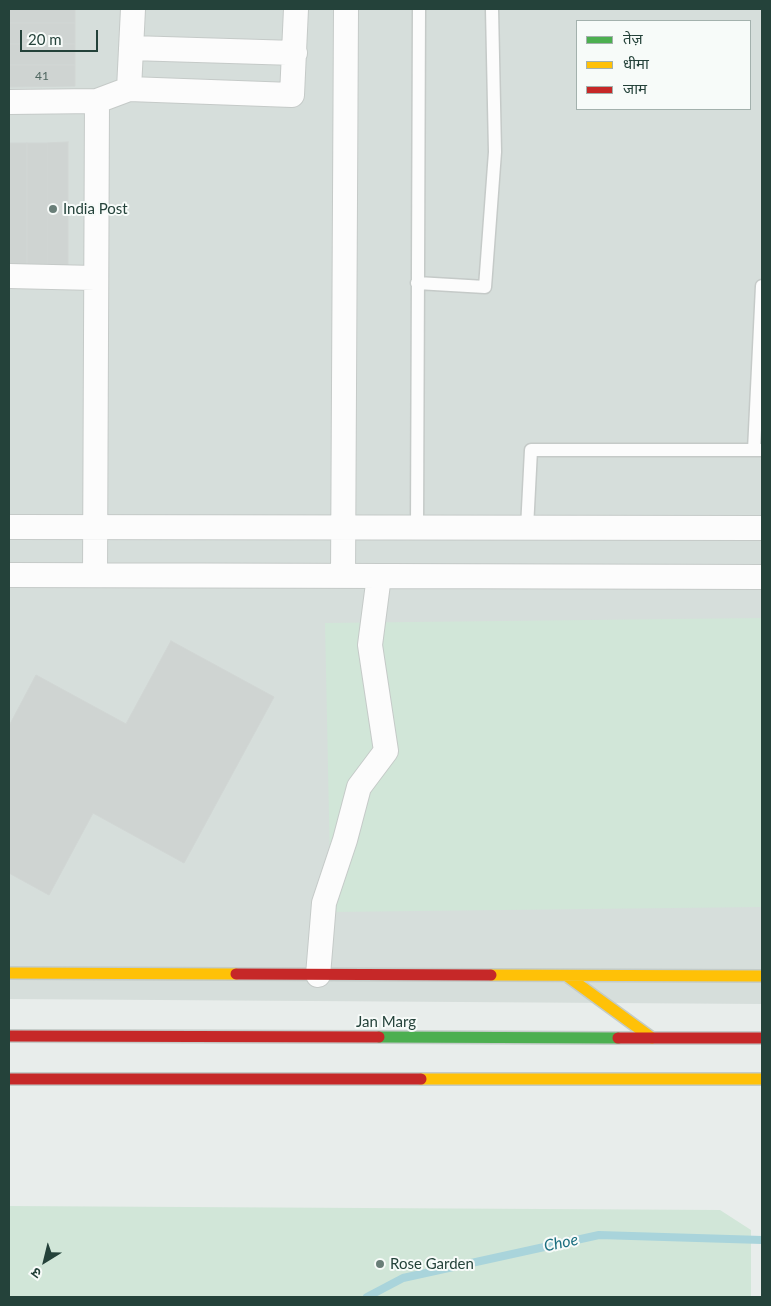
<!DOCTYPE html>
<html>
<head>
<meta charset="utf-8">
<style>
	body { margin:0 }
	#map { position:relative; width:771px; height:1306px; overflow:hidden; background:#e8edeb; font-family:Lato,"Noto Sans Devanagari",sans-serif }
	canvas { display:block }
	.frame { position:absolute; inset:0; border:10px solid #24423a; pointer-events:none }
	.legend { position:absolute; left:576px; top:20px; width:175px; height:90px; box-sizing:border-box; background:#f7fbf9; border:1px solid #a3b1ad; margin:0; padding:6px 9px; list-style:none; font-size:15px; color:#24423a }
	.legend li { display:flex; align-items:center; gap:10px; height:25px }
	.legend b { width:25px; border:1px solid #a3b1ad }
	.north { position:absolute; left:20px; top:1236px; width:50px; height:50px; -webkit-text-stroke:4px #f7fbf9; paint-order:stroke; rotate:216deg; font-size:14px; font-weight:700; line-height:20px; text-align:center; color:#24423a }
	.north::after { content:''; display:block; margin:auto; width:18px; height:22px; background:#24423a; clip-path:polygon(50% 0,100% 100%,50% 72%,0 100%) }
	.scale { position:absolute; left:20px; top:30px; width:78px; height:22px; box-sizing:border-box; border:2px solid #24423a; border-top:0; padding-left:6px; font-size:15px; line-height:18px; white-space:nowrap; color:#24423a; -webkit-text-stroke:4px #f7fbf9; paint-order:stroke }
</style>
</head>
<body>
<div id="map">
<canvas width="771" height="1306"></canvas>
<div class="frame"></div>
<ul class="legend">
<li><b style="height:6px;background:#4caf50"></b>तेज़</li>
<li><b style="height:6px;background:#ffc107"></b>धीमा</li>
<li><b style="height:6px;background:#c62828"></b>जाम</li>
</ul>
<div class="north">उ</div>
<div class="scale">20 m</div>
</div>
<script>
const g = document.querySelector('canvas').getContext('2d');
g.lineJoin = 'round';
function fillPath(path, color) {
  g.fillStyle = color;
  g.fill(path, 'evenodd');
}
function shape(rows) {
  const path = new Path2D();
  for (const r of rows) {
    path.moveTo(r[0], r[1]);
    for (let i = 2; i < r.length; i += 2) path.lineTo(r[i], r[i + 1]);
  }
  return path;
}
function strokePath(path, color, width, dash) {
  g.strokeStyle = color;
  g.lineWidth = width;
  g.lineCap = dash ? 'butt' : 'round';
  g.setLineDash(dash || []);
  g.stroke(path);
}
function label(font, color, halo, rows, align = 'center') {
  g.font = font + ' Lato,sans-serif';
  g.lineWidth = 4;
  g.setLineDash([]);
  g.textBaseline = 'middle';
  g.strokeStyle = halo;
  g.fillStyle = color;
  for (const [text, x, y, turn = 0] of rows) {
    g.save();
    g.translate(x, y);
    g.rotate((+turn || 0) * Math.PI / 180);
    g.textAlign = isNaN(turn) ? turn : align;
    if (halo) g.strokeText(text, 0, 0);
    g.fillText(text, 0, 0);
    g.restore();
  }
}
const built = shape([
	[9,9,762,9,762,1004,9,999],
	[577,21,750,21,750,109,577,109]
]);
const green = shape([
	[762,618,762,907,331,912,325,623],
	[9,1206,720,1210,751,1230,751,1297,9,1297]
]);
const stream = shape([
	[367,1297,403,1278,599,1235,762,1240]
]);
const building = shape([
	[9,9,75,9,75,23,9,23,9,9],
	[9,23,75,23,75,44,9,44,9,23],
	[9,44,75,44,75,65,9,65,9,44],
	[9,65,75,65,75,86,9,87,9,65],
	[68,142,68,268,48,268,47,143,68,142],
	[9,143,27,143,27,268,9,268,9,143],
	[27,143,47,143,48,268,27,268,27,143],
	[171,641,274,697,184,863,93,813,49,895,9,873,9,726,36,675,126,724,171,641]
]);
const lane = shape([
	[417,283,485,287,495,152,492,9],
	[754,450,762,286],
	[417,528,419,9],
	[527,528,531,450,762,450]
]);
const street = shape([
	[131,48,295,53],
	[129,89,133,9],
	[97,101,129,89,292,95,296,9],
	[9,102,97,101,95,575],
	[9,276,95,278],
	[9,527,762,528],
	[9,575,762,577],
	[343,576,346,9],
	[318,975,324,903,345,840,359,787,386,751,370,645,379,576]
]);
const fast = shape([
	[379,1037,618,1038]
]);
const slow = shape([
	[9,973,236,974],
	[491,975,762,976],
	[567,976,652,1038],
	[421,1079,762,1079]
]);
const jam = shape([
	[236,974,491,975],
	[9,1036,379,1037],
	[618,1038,762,1038],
	[9,1079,421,1079]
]);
const markers = [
	[53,209,5,"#697e78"],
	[380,1264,5,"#697e78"]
];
const numberNames = [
	["41",42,76]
];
const poiNames = [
	["India Post",63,209],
	["Rose Garden",390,1264]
];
const streetNames = [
	["Jan Marg",386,1022]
];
const waterNames = [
	["Choe",561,1243,-12]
];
fillPath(built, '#d6dedb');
fillPath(green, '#d1e6d8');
strokePath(stream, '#a9d4db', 8);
fillPath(building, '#cfd4d2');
strokePath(building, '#d1d6d4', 1);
strokePath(lane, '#c5cac8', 15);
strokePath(street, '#c5cac8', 26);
strokePath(fast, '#c3cbc8', 14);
strokePath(slow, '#c3cbc8', 14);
strokePath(jam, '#c3cbc8', 14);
strokePath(lane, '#fcfcfc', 12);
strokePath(street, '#fcfcfc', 24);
strokePath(fast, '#4caf50', 11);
strokePath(slow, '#ffc107', 11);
strokePath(jam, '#c62828', 11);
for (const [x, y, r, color] of markers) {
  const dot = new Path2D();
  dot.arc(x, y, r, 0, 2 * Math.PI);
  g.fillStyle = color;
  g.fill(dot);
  strokePath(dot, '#f7fbf9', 2);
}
label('12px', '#506761', null, numberNames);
label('15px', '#24423a', '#f7fbf9', poiNames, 'left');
label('15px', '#24423a', '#f7fbf9', streetNames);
label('italic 16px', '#1c6f80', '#f7fbf9', waterNames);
</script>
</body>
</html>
